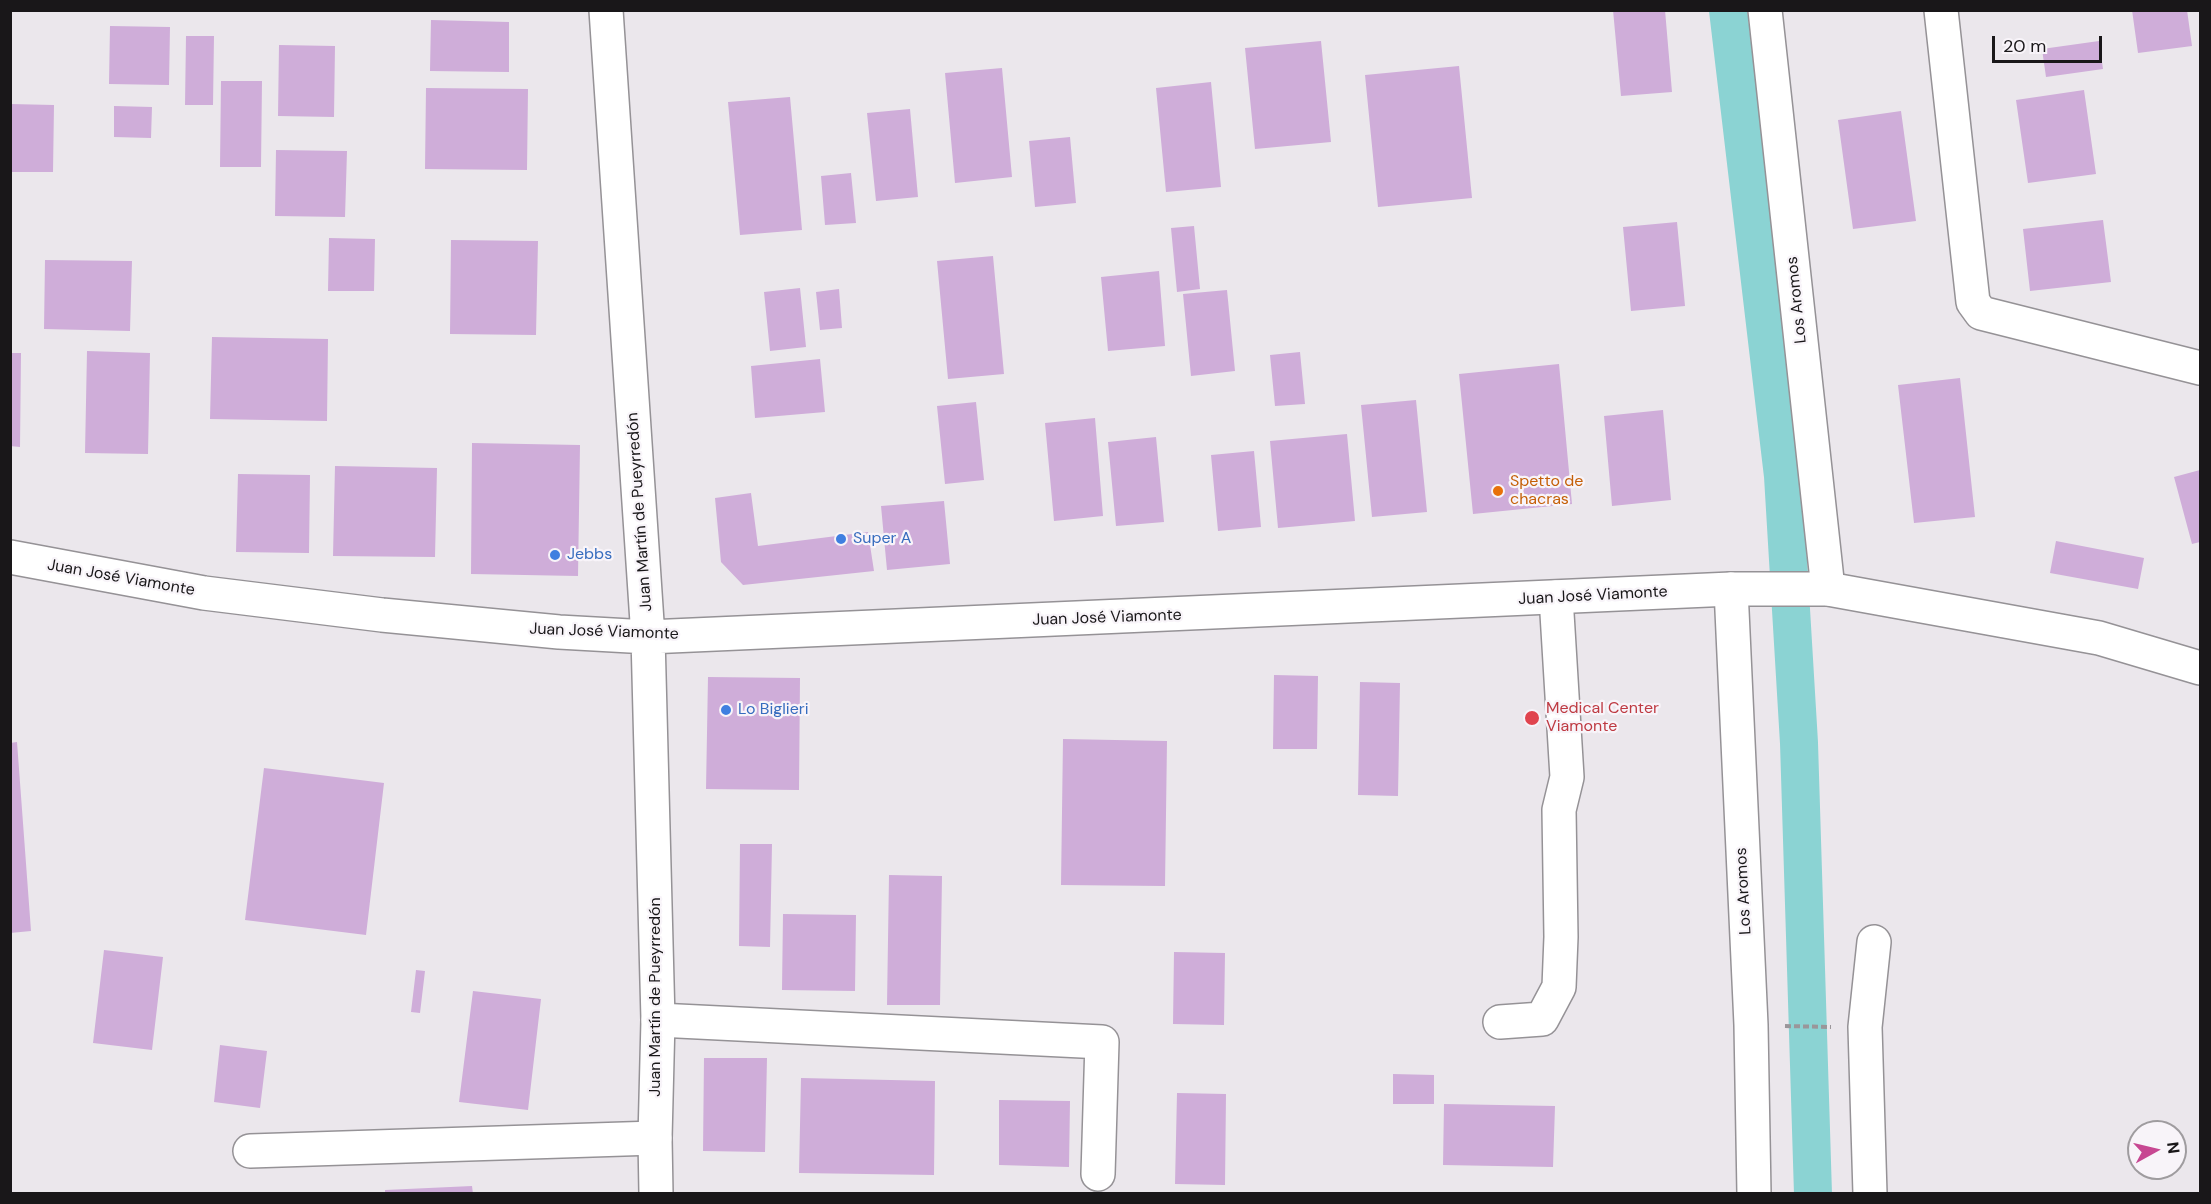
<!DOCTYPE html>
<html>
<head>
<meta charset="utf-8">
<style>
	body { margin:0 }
	#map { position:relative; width:2211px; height:1204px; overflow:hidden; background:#ebe7ec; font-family:"DM Sans",sans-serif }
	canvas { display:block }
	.frame { position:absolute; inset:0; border:12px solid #191719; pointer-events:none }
	.north { position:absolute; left:2127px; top:1120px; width:60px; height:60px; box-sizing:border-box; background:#f8f4f9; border:2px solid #9f9c9f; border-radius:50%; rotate:82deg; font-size:16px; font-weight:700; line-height:24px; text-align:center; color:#191719 }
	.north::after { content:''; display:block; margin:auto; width:21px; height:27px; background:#c74792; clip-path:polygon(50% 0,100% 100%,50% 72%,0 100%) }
	.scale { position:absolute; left:1992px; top:36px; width:110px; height:27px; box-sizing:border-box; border:3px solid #191719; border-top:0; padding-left:8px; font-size:18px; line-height:21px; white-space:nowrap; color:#191719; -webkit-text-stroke:4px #f8f4f9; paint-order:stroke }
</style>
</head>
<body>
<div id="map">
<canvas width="2211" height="1204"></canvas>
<div class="frame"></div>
<div class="north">N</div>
<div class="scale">20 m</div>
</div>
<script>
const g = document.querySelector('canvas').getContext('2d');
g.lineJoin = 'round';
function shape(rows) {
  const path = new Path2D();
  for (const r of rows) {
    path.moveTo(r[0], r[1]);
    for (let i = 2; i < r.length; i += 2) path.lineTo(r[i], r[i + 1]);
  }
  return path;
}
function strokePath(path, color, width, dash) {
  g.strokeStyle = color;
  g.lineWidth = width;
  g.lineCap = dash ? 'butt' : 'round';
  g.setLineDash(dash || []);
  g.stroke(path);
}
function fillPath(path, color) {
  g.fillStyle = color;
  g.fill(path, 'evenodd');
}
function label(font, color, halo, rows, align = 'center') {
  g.font = font + ' "DM Sans",sans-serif';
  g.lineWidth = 4.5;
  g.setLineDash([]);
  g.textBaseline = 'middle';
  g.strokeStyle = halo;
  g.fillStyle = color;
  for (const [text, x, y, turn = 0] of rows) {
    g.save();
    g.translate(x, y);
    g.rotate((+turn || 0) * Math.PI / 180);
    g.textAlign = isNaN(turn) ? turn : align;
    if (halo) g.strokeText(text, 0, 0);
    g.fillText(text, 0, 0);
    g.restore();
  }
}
const canal = shape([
	[1728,10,1783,476,1799,743,1813,1194]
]);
const building = shape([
	[1613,10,1665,10,1672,92,1621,96],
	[2132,10,2187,10,2192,46,2138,53],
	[431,20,509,22,509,72,430,71],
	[110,26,170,27,169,85,109,84],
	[186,36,214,36,213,105,185,105],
	[1321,41,1331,142,1255,149,1245,48],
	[2099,41,2103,69,2046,77,2042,49],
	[279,45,335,46,334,117,278,116],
	[1459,66,1472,198,1378,207,1365,75],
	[1002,68,1012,177,955,183,945,73],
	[221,81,262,81,261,167,220,167],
	[1211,82,1221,187,1166,192,1156,88],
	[426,88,528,89,527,170,425,169],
	[2084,90,2096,174,2028,183,2016,100],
	[790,97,802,230,740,235,728,102],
	[10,104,54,105,53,172,10,172],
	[114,106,152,107,151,138,114,137],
	[910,109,918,197,876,201,867,113],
	[1901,111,1916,221,1853,229,1838,120],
	[1070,137,1076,203,1035,207,1029,141],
	[276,150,347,151,345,217,275,216],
	[851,173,856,223,825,225,821,176],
	[2103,220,2111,282,2030,291,2023,229],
	[1677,222,1685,306,1631,311,1623,227],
	[1194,226,1200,289,1177,292,1171,228],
	[329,238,375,239,374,291,328,291],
	[451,240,538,241,536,335,450,334],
	[993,256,1004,374,948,379,937,261],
	[45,260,132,261,130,331,44,329],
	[1159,271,1165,346,1108,351,1101,277],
	[800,288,806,347,770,351,764,292],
	[839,289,842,328,820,330,816,292],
	[1227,290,1235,371,1191,376,1183,294],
	[212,337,328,339,327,421,210,419],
	[87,351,150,353,148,454,85,453],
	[1300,352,1305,404,1275,406,1270,355],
	[10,353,21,353,20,447,10,446],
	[820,359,825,412,755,418,751,366],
	[1559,364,1572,504,1473,514,1459,374],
	[1960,378,1975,517,1914,523,1898,385],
	[1416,400,1427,512,1372,517,1361,405],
	[976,402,984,480,945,484,937,406],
	[1663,410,1671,500,1612,506,1604,416],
	[1095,418,1103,516,1054,521,1045,423],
	[1347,434,1355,521,1278,528,1270,441],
	[1156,437,1164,522,1116,526,1108,442],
	[472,443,580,445,578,576,471,574],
	[1254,451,1261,527,1218,531,1211,455],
	[335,466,437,468,435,557,333,556],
	[2200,470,2200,542,2192,544,2174,477],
	[238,474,310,475,309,553,236,552],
	[751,493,758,546,868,532,874,571,743,585,721,562,715,498],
	[944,501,950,564,887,570,881,506],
	[2056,541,2144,558,2138,589,2050,573],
	[1274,675,1318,676,1317,749,1273,749],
	[708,677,800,678,799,790,706,789],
	[1360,682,1400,683,1398,796,1358,795],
	[1063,739,1167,741,1165,886,1061,885],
	[17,742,31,931,10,933,10,743],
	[264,768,384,783,366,935,245,920],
	[740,844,772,844,770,947,739,946],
	[889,875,942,876,940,1005,887,1005],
	[783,914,856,915,855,991,782,990],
	[104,950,163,957,152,1050,93,1043],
	[1174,952,1225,953,1224,1025,1173,1024],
	[416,970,425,971,420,1013,411,1012],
	[473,991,541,999,528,1110,459,1102],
	[220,1045,267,1051,260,1108,214,1102],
	[704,1058,767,1058,765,1152,703,1151],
	[1393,1074,1434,1075,1434,1104,1393,1104],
	[801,1078,935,1081,934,1175,799,1173],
	[1177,1093,1226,1094,1225,1185,1175,1184],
	[999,1100,1070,1101,1069,1167,999,1165],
	[1444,1104,1555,1106,1553,1167,1443,1165],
	[472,1186,473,1194,385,1194,385,1190]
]);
const path = shape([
	[1785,1026,1831,1027]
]);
const minor = shape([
	[1765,10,1828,589],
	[1941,10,1973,302,1981,313,2200,368],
	[1731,589,1751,1025,1754,1194],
	[658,1020,1102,1042,1098,1174],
	[1500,1022,1542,1019,1559,987,1561,937,1559,810,1567,777,1556,597],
	[250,1151,655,1138],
	[1870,1194,1865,1027,1874,942]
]);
const major = shape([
	[606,10,648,637,658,1020,655,1138,656,1194],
	[10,557,204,593,382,615,559,632,648,637,1731,589,1828,589,2099,638,2200,668]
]);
const markers = [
	[1498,491,6,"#e8710a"],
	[841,539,6,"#3f7fe0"],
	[555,555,6,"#3f7fe0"],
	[726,710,6,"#3f7fe0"],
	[1532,718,8,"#e0444e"]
];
const streetNames = [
	["Los Aromos",1797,300,-96],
	["Juan Martín de Pueyrredón",640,512,-94],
	["Juan José Viamonte",121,578,10],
	["Juan José Viamonte",1593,596,-3],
	["Juan José Viamonte",1107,618,-2],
	["Juan José Viamonte",604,632,2],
	["Los Aromos",1744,891,-93],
	["Juan Martín de Pueyrredón",656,997,-90]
];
const foodNames = [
	["Spetto de",1510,482],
	["chacras",1510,500]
];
const shopNames = [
	["Super A",853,539],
	["Jebbs",567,555],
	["Lo Biglieri",738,710]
];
const healthNames = [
	["Medical Center",1546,709],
	["Viamonte",1546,727]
];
strokePath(canal, '#8bd3d3', 38);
fillPath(building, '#cfadd9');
strokePath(minor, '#959296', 36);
strokePath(major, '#959296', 36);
strokePath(path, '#9a969a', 4, [6, 3]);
strokePath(minor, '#fff', 33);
strokePath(major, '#fff', 33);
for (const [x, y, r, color] of markers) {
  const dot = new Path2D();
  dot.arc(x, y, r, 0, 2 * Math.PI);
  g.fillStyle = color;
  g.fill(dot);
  strokePath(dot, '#f8f4f9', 2);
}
label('16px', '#191719', '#f8f4f9', streetNames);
label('16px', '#c56008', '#f8f4f9', foodNames, 'left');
label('16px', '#366cbe', '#f8f4f9', shopNames, 'left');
label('16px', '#be3a42', '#f8f4f9', healthNames, 'left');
</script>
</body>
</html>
